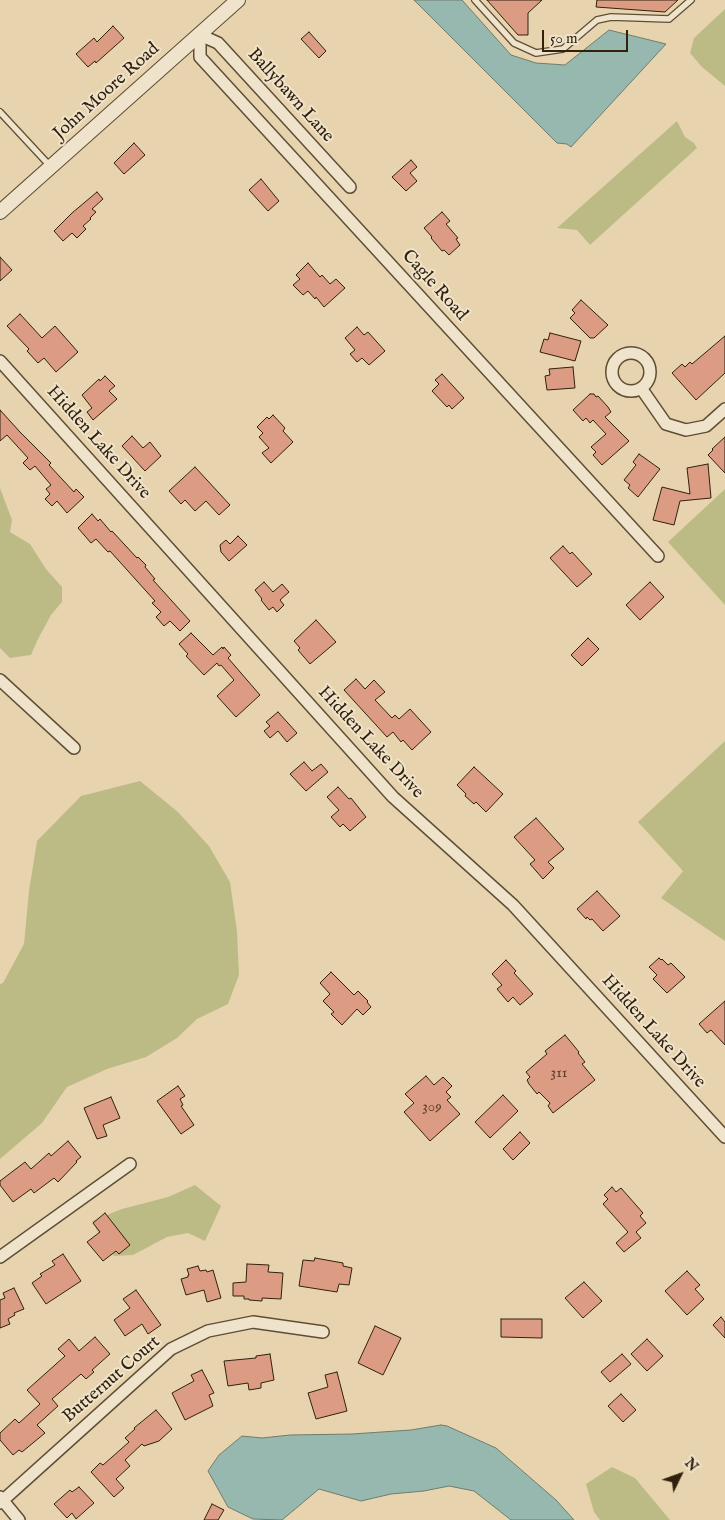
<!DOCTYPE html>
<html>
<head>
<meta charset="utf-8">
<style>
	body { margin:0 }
	#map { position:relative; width:725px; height:1520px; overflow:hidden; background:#e7d4af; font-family:"IM FELL English",serif }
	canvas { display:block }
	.north { position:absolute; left:655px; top:1450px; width:50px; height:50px; -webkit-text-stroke:4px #efe3cb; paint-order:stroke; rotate:48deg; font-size:14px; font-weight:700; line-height:20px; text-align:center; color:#31210c }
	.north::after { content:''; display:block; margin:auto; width:18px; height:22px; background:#31210c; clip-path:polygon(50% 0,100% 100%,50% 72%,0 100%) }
	.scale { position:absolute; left:542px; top:30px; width:86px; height:22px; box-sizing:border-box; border:2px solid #31210c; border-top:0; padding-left:6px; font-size:15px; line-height:18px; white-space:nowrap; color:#31210c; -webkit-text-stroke:4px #efe3cb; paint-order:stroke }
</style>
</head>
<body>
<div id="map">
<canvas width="725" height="1520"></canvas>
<div class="north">N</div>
<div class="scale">50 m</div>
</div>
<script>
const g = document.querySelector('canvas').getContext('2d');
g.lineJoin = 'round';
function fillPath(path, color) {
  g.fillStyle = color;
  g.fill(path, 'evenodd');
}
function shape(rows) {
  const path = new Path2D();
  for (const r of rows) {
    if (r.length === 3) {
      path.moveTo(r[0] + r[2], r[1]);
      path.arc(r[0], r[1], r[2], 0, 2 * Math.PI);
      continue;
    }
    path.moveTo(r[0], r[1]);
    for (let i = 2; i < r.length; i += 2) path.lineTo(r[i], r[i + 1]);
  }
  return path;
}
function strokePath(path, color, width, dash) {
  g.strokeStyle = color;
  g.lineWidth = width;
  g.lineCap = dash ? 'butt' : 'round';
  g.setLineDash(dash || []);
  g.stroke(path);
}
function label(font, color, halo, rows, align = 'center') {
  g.font = font + ' "IM FELL English",serif';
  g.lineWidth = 4;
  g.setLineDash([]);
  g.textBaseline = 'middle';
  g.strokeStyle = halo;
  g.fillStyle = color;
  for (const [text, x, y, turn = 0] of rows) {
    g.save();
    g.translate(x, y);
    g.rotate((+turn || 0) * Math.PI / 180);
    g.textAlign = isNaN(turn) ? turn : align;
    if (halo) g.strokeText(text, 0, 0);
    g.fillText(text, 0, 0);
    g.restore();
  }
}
const green = shape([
	[725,9,725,86,702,67,690,53,694,38],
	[677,121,685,137,694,143,697,148,590,245,577,230,557,228],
	[0,488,12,520,10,532,30,544,46,569,62,587,62,602,51,615,38,639,31,655,10,658,0,648],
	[725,489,725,605,668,542],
	[725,741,725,941,661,898,683,871,638,822],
	[140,781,178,812,209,846,230,882,237,931,239,975,228,1004,197,1019,177,1038,146,1057,107,1069,67,1087,42,1123,0,1159,0,984,3,983,24,944,29,891,37,841,81,796],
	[195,1185,221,1206,205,1241,188,1233,167,1237,133,1255,114,1256,101,1238,92,1221,122,1209,168,1197],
	[612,1467,635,1478,670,1520,600,1520,594,1512,586,1484]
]);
const water = shape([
	[414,0,462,0,511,55,536,63,565,65,609,30,666,44,571,147,567,144,557,143,414,0],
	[441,1425,447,1426,496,1448,556,1500,574,1520,511,1520,474,1491,449,1486,424,1491,391,1494,361,1501,319,1489,282,1520,253,1519,228,1507,208,1471,219,1455,242,1436,262,1438,290,1435,352,1434,411,1430,441,1425]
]);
const building = shape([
	[487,0,542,0,528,13,528,35,518,35,487,0],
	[597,0,678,0,665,12,596,7,597,0],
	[113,26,124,38,96,63,95,61,88,67,76,54,94,38,97,42,113,26],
	[309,32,326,51,319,58,301,39,309,32],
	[134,143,145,155,124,174,114,163,134,143],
	[411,160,417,167,410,173,417,181,406,191,392,177,411,160],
	[261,179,279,201,268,211,249,190,261,179],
	[97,192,103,199,92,209,96,212,90,218,91,219,83,226,86,229,77,238,72,233,63,241,54,231,72,213,97,192],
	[442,212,450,221,446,224,458,238,456,239,460,245,449,255,444,250,442,251,431,238,432,237,424,228,442,212],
	[0,257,12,270,0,281,0,257],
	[308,263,320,277,322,275,330,284,336,279,345,288,324,307,316,297,315,299,308,291,303,295,293,285,300,279,296,275,308,263],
	[581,300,608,325,594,338,590,338,570,318,575,313,572,310,581,300],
	[20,314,42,338,55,326,78,352,56,372,44,358,38,363,27,351,29,349,7,326,20,314],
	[357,327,364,335,368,332,385,351,369,365,362,358,357,362,350,354,355,350,345,338,357,327],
	[550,333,581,341,575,361,540,352,544,339,548,340,550,333],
	[725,336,725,373,696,400,672,373,682,364,685,367,690,362,692,364,725,336],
	[573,367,575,388,547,390,545,376,550,375,549,369,573,367],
	[442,374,464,398,452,409,449,405,447,407,432,391,439,384,435,380,442,374],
	[105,376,115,386,109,391,117,399,93,420,87,412,92,408,82,395,99,379,100,381,105,376],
	[590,394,594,394,596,397,598,396,608,407,611,412,605,417,629,441,602,465,593,455,596,452,591,447,606,434,593,420,590,423,586,418,583,421,573,410,590,394],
	[0,410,20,432,51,463,49,465,74,492,76,489,84,497,67,513,57,501,52,506,45,499,50,494,46,489,51,485,35,466,30,470,23,463,28,458,7,435,0,441,0,410],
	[273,415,285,428,283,431,293,442,271,463,262,453,269,448,259,437,263,433,257,427,267,417,269,419,273,415],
	[132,436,143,448,150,442,161,456,145,471,122,446,132,436],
	[725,437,725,473,708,455,713,450,712,449,725,437],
	[639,454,660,469,638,497,628,488,630,485,624,480,636,465,633,462,639,454],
	[708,464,711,498,680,501,674,525,653,520,662,487,690,494,687,468,708,464],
	[195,467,230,505,219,515,206,501,195,511,185,500,181,504,169,491,195,467],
	[92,514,98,521,100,519,111,532,112,531,137,558,138,557,146,565,145,567,155,579,153,580,190,621,180,631,170,621,164,626,156,617,161,612,152,603,155,601,110,551,108,552,96,539,91,543,78,528,92,514],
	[238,536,247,545,229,561,221,552,220,545,226,540,230,544,238,536],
	[563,546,570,554,572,552,592,574,577,587,550,558,563,546],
	[264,582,273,592,282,584,289,592,280,600,284,605,277,612,273,607,269,610,261,600,262,599,255,590,264,582],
	[650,582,664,597,640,620,626,605,650,582],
	[316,620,336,642,310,664,298,650,300,648,294,641,316,620],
	[191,633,213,655,222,647,223,649,224,647,231,655,228,658,260,695,236,717,217,696,234,680,221,665,219,666,217,663,204,675,186,656,188,654,179,644,191,633],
	[588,638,599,649,582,666,571,655,588,638],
	[356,679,365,689,374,680,385,692,375,700,392,718,395,715,399,719,410,709,431,732,412,750,403,740,401,742,393,732,387,737,344,690,356,679],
	[278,712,297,733,287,742,278,731,270,738,264,731,270,726,266,722,278,712],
	[304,762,312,771,321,764,328,772,306,791,290,774,304,762],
	[474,767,503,794,486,812,476,802,474,804,465,796,466,794,457,785,474,767],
	[338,787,349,799,351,798,366,817,350,831,343,824,340,827,331,817,339,810,327,797,338,787],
	[536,818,564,849,548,862,554,868,543,879,530,864,535,860,514,837,536,818],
	[597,891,620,916,603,931,592,919,590,920,587,917,586,919,577,909,597,891],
	[659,958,661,960,662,959,668,965,671,963,685,977,667,993,653,979,657,975,649,967,659,958],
	[506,960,516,971,514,973,533,994,520,1005,513,997,508,1002,497,989,502,985,492,974,506,960],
	[331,972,354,995,358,991,368,1001,367,1002,371,1007,363,1015,357,1009,342,1025,331,1014,334,1012,323,1001,330,994,320,983,331,972],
	[725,1001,725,1045,711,1030,707,1033,699,1024,725,1001],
	[565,1035,579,1052,578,1053,585,1062,582,1064,595,1080,553,1113,548,1106,550,1103,539,1092,537,1094,529,1084,527,1080,530,1077,526,1072,547,1054,545,1051,565,1035],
	[426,1076,434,1085,443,1077,452,1086,446,1092,451,1097,447,1100,460,1114,430,1141,404,1112,414,1103,405,1094,426,1076],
	[178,1086,185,1096,180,1099,183,1105,181,1106,194,1125,181,1134,157,1101,178,1086],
	[503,1095,518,1111,490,1138,475,1122,503,1095],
	[111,1097,120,1118,103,1125,107,1136,97,1139,84,1108,111,1097],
	[520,1132,530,1143,513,1160,503,1149,520,1132],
	[68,1141,81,1157,76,1161,77,1162,58,1182,54,1178,34,1193,31,1189,13,1202,0,1185,0,1181,25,1162,31,1169,49,1153,51,1156,68,1141],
	[612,1187,616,1192,621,1188,643,1213,640,1216,646,1223,636,1232,641,1238,624,1252,616,1243,628,1232,603,1204,608,1199,604,1195,612,1187],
	[105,1213,130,1245,119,1254,116,1251,103,1261,87,1242,100,1232,93,1223,105,1213],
	[63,1254,81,1281,46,1304,32,1283,42,1276,40,1274,55,1265,52,1261,63,1254],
	[315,1258,343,1263,343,1266,352,1268,349,1285,339,1284,337,1292,299,1286,303,1260,314,1261,315,1258],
	[247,1264,269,1265,268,1272,283,1273,281,1299,262,1298,262,1301,249,1300,249,1299,244,1299,244,1296,233,1296,233,1283,246,1282,247,1264],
	[198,1266,200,1271,206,1270,207,1272,213,1270,221,1298,207,1302,204,1290,186,1295,181,1279,188,1277,188,1275,189,1275,187,1269,198,1266],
	[687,1271,700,1285,695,1289,704,1299,687,1315,665,1291,687,1271],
	[584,1282,602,1301,583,1318,565,1298,584,1282],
	[14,1288,24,1309,14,1313,15,1315,8,1319,10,1324,0,1328,0,1300,5,1298,3,1293,14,1288],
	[136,1290,161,1325,148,1334,142,1324,125,1336,114,1320,130,1308,123,1299,136,1290],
	[721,1317,725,1322,725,1338,713,1325,721,1317],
	[501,1319,542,1319,542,1338,501,1337,501,1319],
	[375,1326,401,1338,383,1375,358,1363,375,1326],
	[95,1337,110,1354,92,1370,94,1372,86,1379,81,1374,52,1399,58,1406,37,1425,45,1433,22,1452,19,1450,13,1455,0,1440,0,1433,15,1419,19,1423,40,1404,27,1390,65,1356,58,1349,69,1339,79,1351,95,1337],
	[647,1339,663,1356,647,1371,631,1354,647,1339],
	[270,1354,274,1380,261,1383,261,1388,249,1390,248,1383,228,1386,224,1361,256,1358,256,1356,270,1354],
	[622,1354,631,1364,610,1382,601,1372,622,1354],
	[202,1370,214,1393,209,1395,213,1406,185,1420,172,1393,194,1381,191,1375,202,1370],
	[337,1372,347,1411,316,1419,308,1393,328,1387,325,1375,337,1372],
	[621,1394,636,1410,623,1422,608,1406,621,1394],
	[156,1410,172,1429,159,1441,144,1446,142,1444,125,1460,130,1466,116,1479,124,1488,114,1497,91,1472,100,1463,103,1465,129,1442,125,1438,135,1429,134,1428,156,1410],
	[79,1487,94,1503,76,1519,72,1513,67,1518,54,1504,70,1490,72,1492,79,1487],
	[212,1504,224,1510,218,1520,204,1520,212,1504]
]);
const service = shape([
	[475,0,514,43,536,53,563,49,597,20,611,17,669,19,691,0],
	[0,112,51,167]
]);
const minor = shape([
	[350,187,218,43,200,35,200,57,658,556],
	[631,372,19],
	[0,361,393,797,513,905,725,1137],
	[641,388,666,424,686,430,706,426,725,409],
	[0,680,74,748],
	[0,1257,130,1164],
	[0,1497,19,1520],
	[0,1503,171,1349,208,1331,253,1322,323,1332]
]);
const tertiary = shape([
	[0,212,238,0]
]);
const numberNames = [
	["311",559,1074],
	["309",432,1108]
];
const streetNames = [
	["John Moore Road",107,92,-42],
	["Ballybawn Lane",290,96,48],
	["Cagle Road",434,286,48],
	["Hidden Lake Drive",98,443,48],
	["Hidden Lake Drive",370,743,47],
	["Hidden Lake Drive",653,1032,48],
	["Butternut Court",112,1380,-41]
];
fillPath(green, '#bdbb85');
fillPath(water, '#97b8ae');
strokePath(water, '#6e7c6d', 1);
fillPath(building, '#dc9b83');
strokePath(building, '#31210c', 1);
strokePath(service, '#5e4e35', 8);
strokePath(minor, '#5e4e35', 14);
strokePath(tertiary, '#5e4e35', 16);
strokePath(service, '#efe3cb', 5.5);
strokePath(minor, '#efe3cb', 11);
strokePath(tertiary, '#efe3cb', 14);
label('15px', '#5c402a', null, numberNames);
label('18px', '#31210c', '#efe3cb', streetNames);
</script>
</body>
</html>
